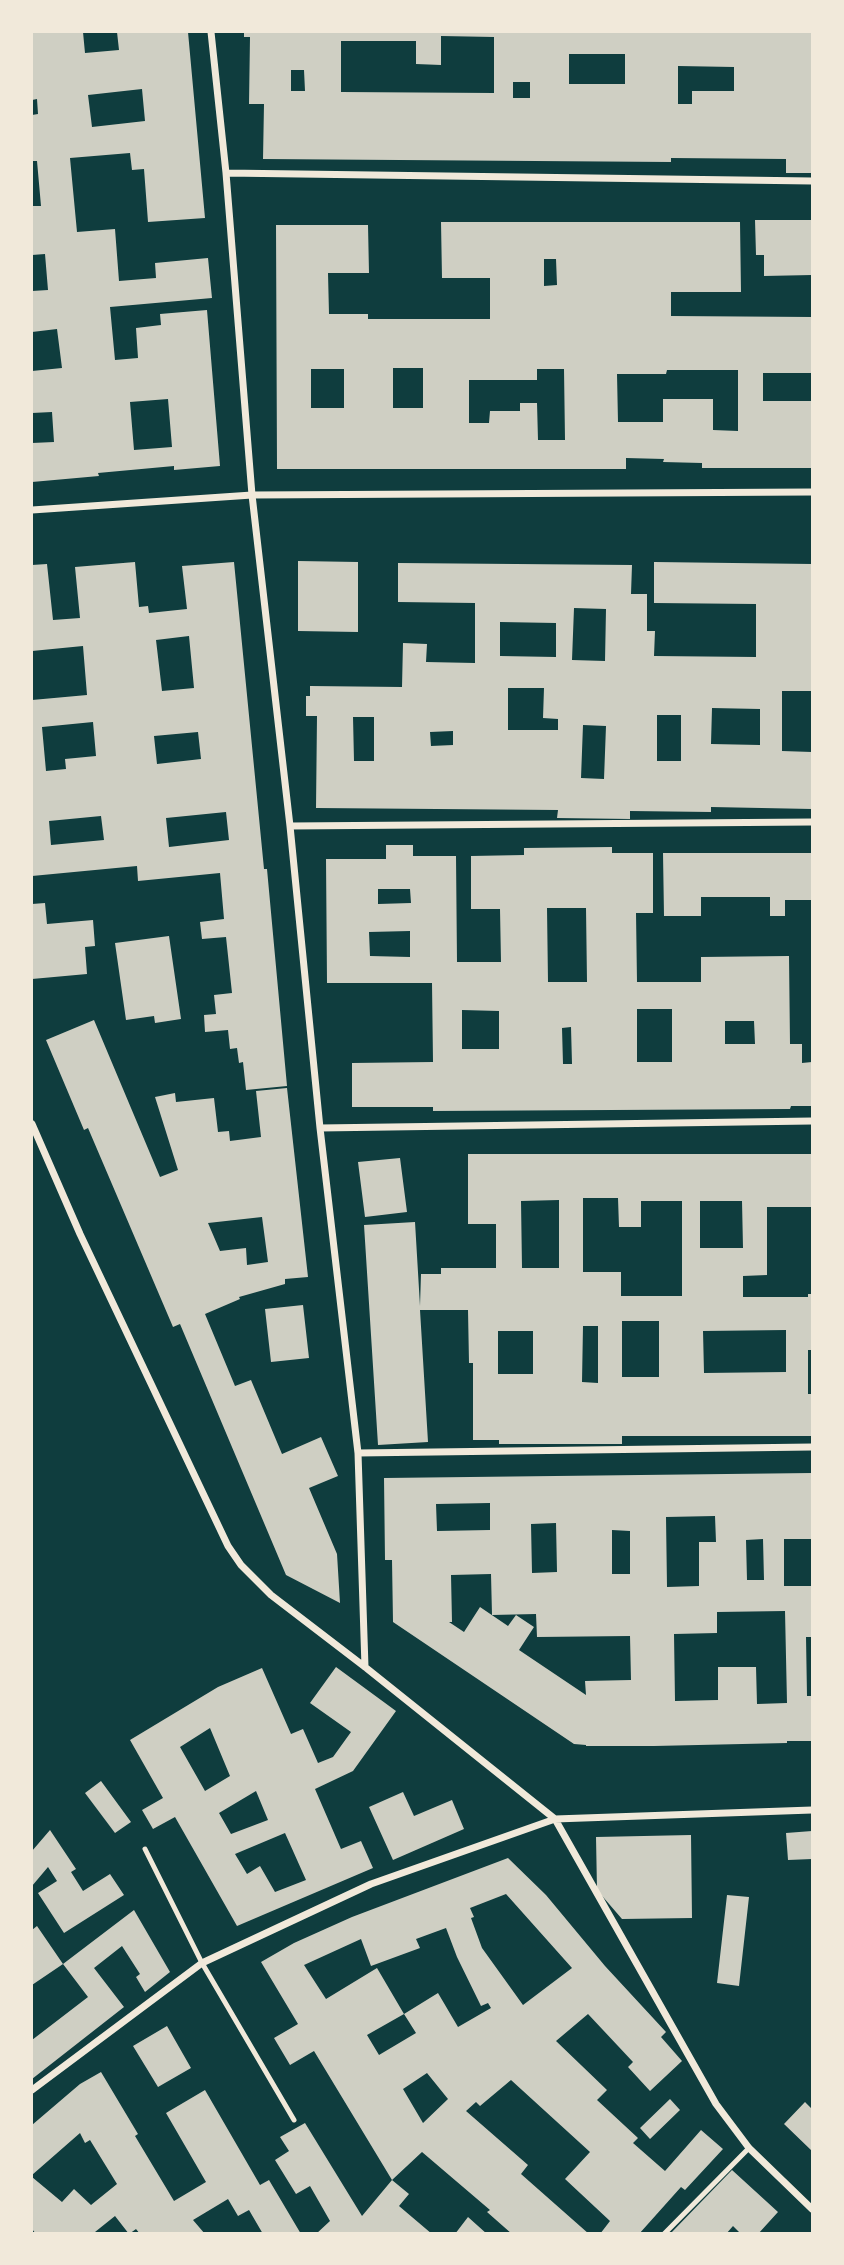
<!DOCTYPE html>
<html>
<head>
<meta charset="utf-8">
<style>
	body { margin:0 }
	#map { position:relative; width:844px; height:2265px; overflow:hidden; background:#0f3d3e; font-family:"PT Sans Narrow",sans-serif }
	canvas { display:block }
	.frame { position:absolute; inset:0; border:33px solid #f1e9da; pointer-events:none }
</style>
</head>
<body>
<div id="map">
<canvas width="844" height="2265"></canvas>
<div class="frame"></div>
</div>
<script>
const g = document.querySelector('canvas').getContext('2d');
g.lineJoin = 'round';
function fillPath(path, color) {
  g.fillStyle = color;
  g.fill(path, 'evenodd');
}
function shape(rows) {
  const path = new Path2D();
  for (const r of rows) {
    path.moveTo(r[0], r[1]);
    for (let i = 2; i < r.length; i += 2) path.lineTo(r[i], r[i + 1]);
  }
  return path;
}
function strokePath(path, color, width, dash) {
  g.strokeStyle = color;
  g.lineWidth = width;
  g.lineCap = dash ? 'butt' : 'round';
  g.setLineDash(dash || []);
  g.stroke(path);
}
const building = shape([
	[32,32,83,32,85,53,119,50,117,32,188,32,205,218,148,222,144,169,132,170,130,153,70,158,77,232,115,229,119,281,156,278,155,263,208,258,212,298,110,307,115,360,138,358,136,328,161,325,160,314,207,310,220,466,174,470,174,466,98,473,99,476,32,482,32,443,54,442,52,412,32,413,32,371,62,368,57,329,32,332,32,291,48,290,45,254,32,255,32,206,41,206,37,161,32,161,32,115,38,114,37,99,32,100],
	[142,89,145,121,92,127,88,95],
	[168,399,172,447,134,450,130,402],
	[244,32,812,32,812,173,786,173,786,159,671,158,671,162,263,159,264,104,249,104,250,37,244,37],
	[441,36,494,37,494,93,341,92,341,41,416,41,416,64,441,65],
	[569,54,625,54,625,84,569,84],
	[678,66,734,67,734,91,692,91,692,104,678,104],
	[291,70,304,70,305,91,291,91],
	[513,82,530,82,530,98,513,98],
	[755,220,812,220,812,275,764,276,764,255,756,255],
	[441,222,740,222,741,292,671,292,671,316,812,317,812,373,763,373,763,401,811,401,812,468,702,468,702,463,663,462,664,459,626,458,626,469,277,469,276,225,368,225,369,273,328,273,329,314,368,314,368,319,490,319,490,278,442,278],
	[544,259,556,259,557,285,544,286],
	[393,368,423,368,423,408,393,408],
	[311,369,344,369,344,408,311,408],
	[537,369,564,369,565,440,538,440,537,403,520,403,520,411,490,411,489,423,469,423,469,380,537,380],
	[667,370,738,370,738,431,713,430,713,399,663,399,663,422,618,422,617,374,666,374],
	[298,561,358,562,358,632,298,631],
	[135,562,139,607,148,606,149,613,187,609,182,566,234,562,264,869,267,869,287,1086,246,1090,243,1062,239,1063,237,1048,230,1049,228,1030,205,1032,204,1015,216,1014,214,995,232,993,226,937,202,939,200,922,224,919,220,873,138,881,137,866,32,876,32,700,87,695,83,646,32,651,32,565,47,564,53,620,80,618,75,567],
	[189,636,194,688,162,691,156,640],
	[93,722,96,756,65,759,66,769,46,771,42,727],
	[198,732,201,759,157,764,154,736],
	[226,812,229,840,169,847,166,818],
	[101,816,104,840,51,845,49,821],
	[654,562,812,564,812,691,782,691,782,751,812,752,812,809,711,807,711,812,630,811,630,819,557,818,558,810,316,808,317,716,306,716,306,696,310,696,310,686,402,687,403,643,427,644,426,662,475,663,475,603,398,602,398,563,632,565,631,594,647,594,647,631,655,631,654,656,756,657,756,604,654,603],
	[574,608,606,609,605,661,572,660],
	[500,622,556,623,556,657,500,656],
	[508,688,544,688,543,718,558,719,558,730,508,730],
	[712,708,760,709,760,745,711,744],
	[657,715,681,715,681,761,657,761],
	[353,717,374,717,374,761,354,761],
	[583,725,606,726,604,779,581,778],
	[453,731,453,745,431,746,430,732],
	[386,845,413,845,413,856,456,856,457,962,501,962,500,909,471,909,471,856,524,855,524,848,612,847,612,853,653,853,653,913,636,913,637,982,701,982,701,957,789,956,790,1044,802,1044,802,1063,812,1062,812,1106,791,1106,790,1109,433,1111,433,1107,352,1107,352,1063,433,1062,432,983,327,983,326,859,386,859],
	[378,889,410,889,411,903,378,904],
	[547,908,586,908,587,982,548,982],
	[410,931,410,957,370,956,369,932],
	[637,1009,672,1009,672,1062,637,1062],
	[462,1010,499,1011,499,1049,462,1049],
	[725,1021,754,1021,755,1044,725,1044],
	[571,1027,572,1064,563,1064,562,1028],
	[663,853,812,853,811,900,785,900,785,916,770,916,770,897,701,897,701,916,664,916],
	[45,903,47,924,93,920,95,946,85,947,87,974,32,979,32,904],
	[169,936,181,1019,155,1023,154,1016,126,1020,115,943],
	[94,1020,160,1177,178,1170,155,1097,175,1093,176,1102,214,1098,218,1132,229,1131,230,1141,261,1137,256,1091,287,1088,308,1277,285,1279,285,1284,239,1297,240,1299,205,1314,235,1386,251,1380,282,1454,321,1437,338,1476,309,1488,337,1554,340,1603,286,1575,180,1324,173,1327,88,1128,84,1130,46,1040],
	[262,1217,268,1262,247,1265,246,1248,220,1251,208,1223],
	[468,1154,812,1154,812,1207,767,1207,767,1275,743,1276,743,1297,808,1297,808,1294,812,1294,812,1350,808,1350,808,1394,812,1394,812,1436,622,1436,622,1444,499,1444,499,1440,473,1440,473,1363,469,1363,468,1310,420,1310,428,1442,378,1445,364,1225,415,1222,420,1306,421,1274,441,1274,441,1268,496,1268,496,1224,468,1224],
	[583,1198,618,1198,619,1227,641,1227,641,1201,682,1201,682,1296,621,1296,621,1272,583,1272],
	[559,1200,559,1268,522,1268,521,1201],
	[700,1201,742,1201,743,1248,700,1248],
	[622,1321,659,1321,659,1377,622,1377],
	[583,1326,598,1326,598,1383,582,1382],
	[786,1330,786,1372,704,1373,703,1331],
	[498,1331,533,1331,533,1374,498,1374],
	[400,1158,407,1212,365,1217,358,1162],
	[303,1305,309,1358,271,1362,265,1309],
	[812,1473,812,1539,784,1539,784,1586,812,1586,812,1637,806,1637,807,1696,812,1696,812,1741,787,1741,787,1743,654,1746,586,1746,586,1745,574,1744,393,1622,392,1560,385,1560,384,1478],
	[490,1503,490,1530,437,1531,436,1504],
	[715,1516,716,1542,699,1542,699,1586,667,1587,666,1517],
	[556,1523,557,1572,532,1573,531,1524],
	[612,1530,630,1531,630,1574,612,1574],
	[763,1539,764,1580,747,1580,746,1540],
	[491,1574,492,1615,536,1614,537,1637,630,1636,631,1680,585,1681,586,1695,519,1650,534,1627,516,1615,508,1626,480,1607,464,1632,449,1622,452,1622,451,1575],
	[785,1611,787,1703,757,1704,756,1667,718,1667,718,1700,675,1701,674,1634,717,1633,717,1612],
	[336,1667,396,1711,353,1771,315,1789,341,1849,361,1841,373,1868,237,1926,175,1817,153,1829,142,1810,163,1798,130,1740,218,1687,262,1668,291,1734,303,1729,318,1763,333,1757,351,1732,310,1703],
	[210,1728,230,1776,205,1791,180,1747],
	[256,1791,268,1820,231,1834,219,1813],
	[285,1833,306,1880,275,1892,260,1866,247,1874,235,1854],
	[101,1781,131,1822,115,1833,85,1793],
	[403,1792,414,1816,452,1800,464,1829,393,1860,369,1807],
	[50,1830,76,1869,71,1872,83,1891,110,1874,124,1895,64,1933,38,1893,57,1881,48,1867,32,1886,32,1851],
	[812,1831,812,1859,788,1860,786,1833],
	[691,1835,692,1918,622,1919,597,1890,596,1837],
	[508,1858,546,1895,605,1966,666,2032,661,2037,682,2061,650,2091,628,2067,633,2062,588,2014,556,2041,607,2090,597,2100,638,2138,633,2143,665,2171,701,2130,723,2149,685,2190,681,2187,639,2234,600,2234,610,2221,565,2179,590,2152,511,2080,480,2106,476,2102,466,2111,528,2165,521,2174,589,2234,512,2234,487,2212,490,2210,422,2152,392,2180,314,2051,290,2065,274,2038,298,2024,261,1962,294,1943,352,1917],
	[506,1894,572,1968,523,2005,482,1948,471,1918,474,1917,470,1908],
	[446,1928,457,1957,481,2006,488,2003,491,2008,458,2027,438,1993,404,2014,416,2033,379,2055,367,2035,404,2014,377,1968,326,1999,304,1965,361,1939,371,1966,420,1948,416,1939],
	[427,2073,448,2099,423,2123,403,2089],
	[727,1895,749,1897,739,1986,717,1983],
	[134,1910,170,1972,145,1992,136,1977,140,1974,122,1946,94,1968,124,2007,32,2079,32,2040,88,1997,63,1964],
	[37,1926,63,1964,32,1985,32,1930],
	[167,2026,191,2068,158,2087,133,2046],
	[101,2072,138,2134,135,2136,174,2201,206,2182,166,2113,205,2090,260,2185,269,2180,301,2234,263,2234,249,2210,238,2216,228,2199,193,2220,205,2234,140,2234,136,2229,129,2234,115,2216,95,2232,97,2234,36,2234,32,2229,32,2177,62,2202,74,2189,91,2205,117,2184,90,2140,85,2143,80,2133,32,2175,32,2125,80,2084],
	[670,2099,680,2110,650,2139,640,2128],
	[805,2102,812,2109,812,2151,784,2124],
	[305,2123,362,2216,392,2180,409,2194,399,2206,432,2234,316,2234,330,2221,310,2186,296,2194,275,2160,289,2151,280,2137],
	[732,2170,778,2212,758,2234,741,2234,733,2226,726,2234,670,2234],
	[468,2217,487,2234,455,2234]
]);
const service = shape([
	[145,1849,202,1963,294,2120],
	[664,2234,749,2148]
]);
const minor = shape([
	[211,32,226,173,252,495,290,826,320,1128,358,1453,365,1667],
	[226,173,812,181],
	[32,510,252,495,812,492],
	[290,826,812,822],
	[32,1124,80,1234,228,1546,241,1565,271,1595,365,1667,555,1819,716,2104,749,2148,812,2209],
	[320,1128,812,1121],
	[358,1453,812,1447],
	[32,2090,202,1963,371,1884,555,1819,812,1810]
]);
fillPath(building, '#cfcfc3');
strokePath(service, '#f1e9da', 5);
strokePath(minor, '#f1e9da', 7);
</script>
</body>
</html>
